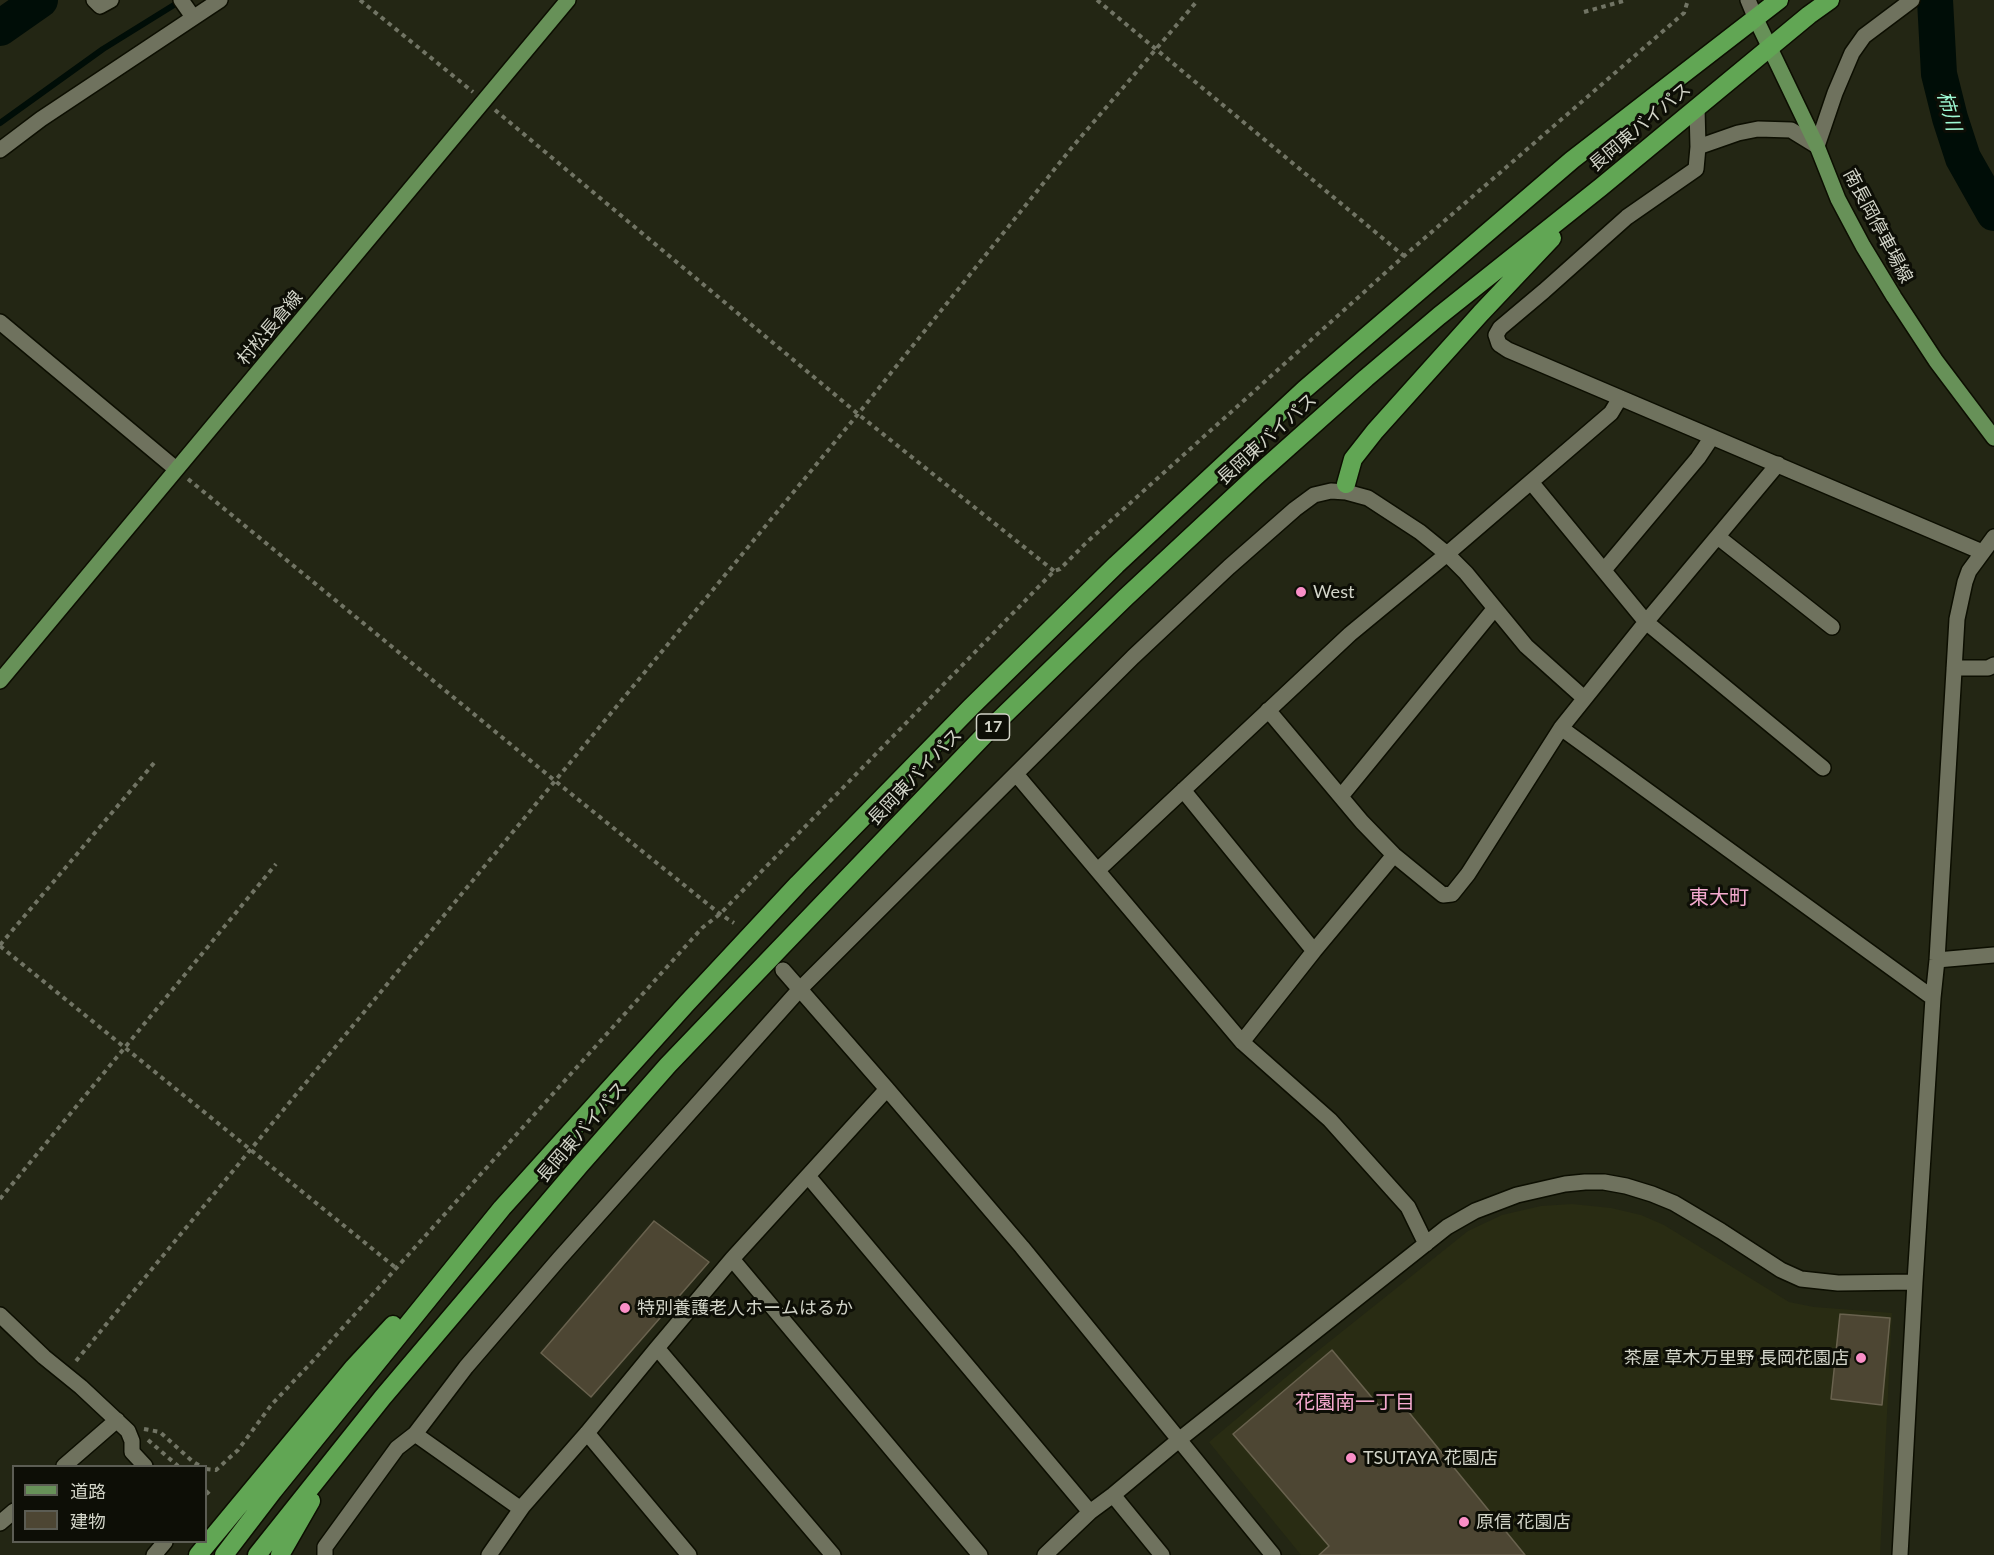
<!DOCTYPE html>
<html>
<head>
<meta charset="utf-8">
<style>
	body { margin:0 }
	#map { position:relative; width:1994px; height:1555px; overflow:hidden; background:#232614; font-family:Lato,"Noto Sans JP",sans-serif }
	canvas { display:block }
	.legend { position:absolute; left:12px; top:1465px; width:195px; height:78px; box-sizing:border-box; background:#0d0e06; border:2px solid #5c5d54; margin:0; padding:8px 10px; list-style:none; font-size:18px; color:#d2d4c8 }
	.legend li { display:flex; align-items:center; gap:12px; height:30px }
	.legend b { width:30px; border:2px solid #5c5d54 }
</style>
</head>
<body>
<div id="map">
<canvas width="1994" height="1555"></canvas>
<ul class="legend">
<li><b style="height:8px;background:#679158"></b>道路</li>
<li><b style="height:16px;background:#4d4633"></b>建物</li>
</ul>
</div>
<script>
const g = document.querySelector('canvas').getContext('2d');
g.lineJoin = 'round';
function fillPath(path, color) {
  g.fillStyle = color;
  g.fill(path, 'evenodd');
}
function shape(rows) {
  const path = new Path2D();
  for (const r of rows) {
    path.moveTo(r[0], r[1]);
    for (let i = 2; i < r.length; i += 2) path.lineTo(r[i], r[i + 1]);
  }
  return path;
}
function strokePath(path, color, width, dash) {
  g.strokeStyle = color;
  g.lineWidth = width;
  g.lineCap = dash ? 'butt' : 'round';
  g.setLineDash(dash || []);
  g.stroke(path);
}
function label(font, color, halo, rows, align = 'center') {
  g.font = font + ' Lato,"Noto Sans JP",sans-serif';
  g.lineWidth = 6;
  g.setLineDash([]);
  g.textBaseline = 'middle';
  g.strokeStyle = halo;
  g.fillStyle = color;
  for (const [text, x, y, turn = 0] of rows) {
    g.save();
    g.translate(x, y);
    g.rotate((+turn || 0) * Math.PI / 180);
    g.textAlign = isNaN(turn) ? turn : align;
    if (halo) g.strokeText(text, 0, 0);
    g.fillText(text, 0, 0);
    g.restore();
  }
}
const built = shape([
	[1572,1204,1611,1208,1641,1215,1664,1225,1789,1302,1814,1307,1892,1313,1880,1555,1301,1555,1209,1442,1304,1362,1468,1231,1502,1215,1541,1206]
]);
const stream = shape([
	[0,123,103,49,182,0]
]);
const river = shape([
	[1935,0,1939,74,1950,118,1963,158,1994,213],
	[0,28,40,0]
]);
const building = shape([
	[654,1221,709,1262,591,1397,541,1353,654,1221],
	[1840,1314,1890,1318,1882,1405,1831,1399,1840,1314],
	[1332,1350,1379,1406,1394,1394,1525,1555,1319,1555,1329,1546,1233,1434,1332,1350]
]);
const path = shape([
	[360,0,473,92],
	[1097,0,1404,256],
	[1584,12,1627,0],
	[495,110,858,414,1054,571],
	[188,479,554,780,720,914,734,923],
	[0,945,154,763],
	[0,946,396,1268],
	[0,1199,276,864],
	[76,1361,858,414,1074,145,1198,0],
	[144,1429,160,1432,192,1461,200,1466],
	[148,1440,178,1466],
	[206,1469,216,1470,238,1450,272,1404,311,1363,702,928,720,914,1054,571,1060,569,1087,542,1404,256,1684,13,1688,0],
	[206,1491,212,1497]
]);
const minor = shape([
	[94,0,100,6,111,0],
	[181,0,193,17],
	[1748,0,1755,17],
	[1912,0,1864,36,1852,53,1835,93,1817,146,1791,130,1758,129,1738,133,1698,147,1696,169,1627,217,1544,291,1500,328,1496,335,1499,344,1508,350,1982,552],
	[1697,108,1698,147],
	[0,150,41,119,220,0],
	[0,322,176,469],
	[1531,482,1646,622,1823,768],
	[1346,492,1368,498,1420,532,1447,554,1466,573,1526,646,1584,698],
	[1718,537,1832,627],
	[1604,570,1698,458,1712,437],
	[1954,668,1988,668,1994,665],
	[1268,710,1362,822,1394,855,1443,895,1452,894,1468,874,1561,728,1646,622,1778,464],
	[1561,728,1933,998],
	[1016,774,1242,1042,1330,1120,1408,1207,1426,1244],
	[1183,790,1314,951],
	[1342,795,1495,608],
	[1098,870,1350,634,1447,554,1611,413,1620,398],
	[1937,960,1994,955],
	[783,970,887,1089,1022,1247,1273,1555],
	[1242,1042,1314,951,1394,855],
	[808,1176,1090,1512],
	[732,1259,980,1555],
	[0,1315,44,1357,81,1387,128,1431,132,1441,132,1452,145,1466],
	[657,1348,833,1555],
	[587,1433,689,1555],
	[415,1434,521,1509],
	[64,1466,117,1420],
	[1113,1495,1162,1555],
	[0,1523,14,1511],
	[154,1555,165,1542],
	[325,1555,325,1547,397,1448,415,1434,466,1367,559,1259,800,989,1133,657,1229,567,1295,509,1314,495,1331,491,1346,492,1346,484],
	[489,1555,523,1506,587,1433,657,1348,732,1259,887,1089],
	[1045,1555,1090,1512,1113,1495,1180,1439,1447,1227,1475,1211,1517,1195,1565,1184,1585,1182,1604,1182,1626,1186,1652,1194,1674,1203,1721,1231,1781,1270,1801,1279,1838,1283,1915,1282],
	[1900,1555,1915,1282,1933,998,1937,960,1957,619,1965,582,1969,571,1994,537]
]);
const major = shape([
	[1755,17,1817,146,1838,199,1863,246,1894,297,1936,361,1994,438],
	[0,681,568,0]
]);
const highway = shape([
	[1346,484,1353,459,1375,431,1481,313,1552,238],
	[198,1555,354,1367,393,1325],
	[224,1555,273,1491,502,1208,687,1003,798,884,971,707,1116,565,1305,389,1572,160,1779,0],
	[257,1555,383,1397,580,1165,668,1065,997,722,1125,598,1256,476,1366,378,1439,316,1601,187,1809,15,1830,0],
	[280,1555,311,1501]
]);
const markers = [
	[1301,592,6,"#fa8fc7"],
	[625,1308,6,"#fa8fc7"],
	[1861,1358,6,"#fa8fc7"],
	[1351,1458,6,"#fa8fc7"],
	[1464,1522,6,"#fa8fc7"]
];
const shields = [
	[993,727,33]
];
const shieldNames = [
	["17",993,727]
];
const streetNames = [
	["長岡東バイパス",1640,127,-40],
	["南長岡停車場線",1878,226,62],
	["村松長倉線",270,328,-50],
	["長岡東バイパス",1267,439,-42],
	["長岡東バイパス",915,777,-46],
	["長岡東バイパス",582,1132,-49]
];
const poiNames = [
	["West",1313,592],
	["特別養護老人ホームはるか",637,1308],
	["茶屋 草木万里野 長岡花園店",1849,1358,"right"],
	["TSUTAYA 花園店",1363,1458],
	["原信 花園店",1476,1522]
];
const waterNames = [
	["柿川",1949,111,75]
];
const neighbourhoodNames = [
	["東大町",1719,898],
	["花園南一丁目",1355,1403]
];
fillPath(built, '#292c13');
strokePath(stream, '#000d07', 6);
strokePath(river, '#000d07', 36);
fillPath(building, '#4d4633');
strokePath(building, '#69624e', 1.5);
strokePath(minor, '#0c0e01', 18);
strokePath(major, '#0c0e01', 18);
strokePath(highway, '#0c0e01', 21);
strokePath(path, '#717464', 4, [4.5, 4.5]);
strokePath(minor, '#6f725e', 15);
strokePath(major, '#679158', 15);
strokePath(highway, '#61a654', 18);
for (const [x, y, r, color] of markers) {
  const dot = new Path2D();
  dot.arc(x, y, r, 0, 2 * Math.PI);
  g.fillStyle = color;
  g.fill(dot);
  strokePath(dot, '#0d0e06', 2);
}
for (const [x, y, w] of shields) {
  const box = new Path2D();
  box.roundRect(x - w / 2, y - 13, w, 26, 4.5);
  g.fillStyle = '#0d0e06';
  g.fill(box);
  strokePath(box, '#d2d4c8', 1.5);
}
label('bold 16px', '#d2d4c8', null, shieldNames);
label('18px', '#d2d4c8', '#0d0e06', streetNames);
label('18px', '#d2d4c8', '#0d0e06', poiNames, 'left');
label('italic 20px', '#9ffad4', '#0d0e06', waterNames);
label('20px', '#f5aacf', '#0d0e06', neighbourhoodNames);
</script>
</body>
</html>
